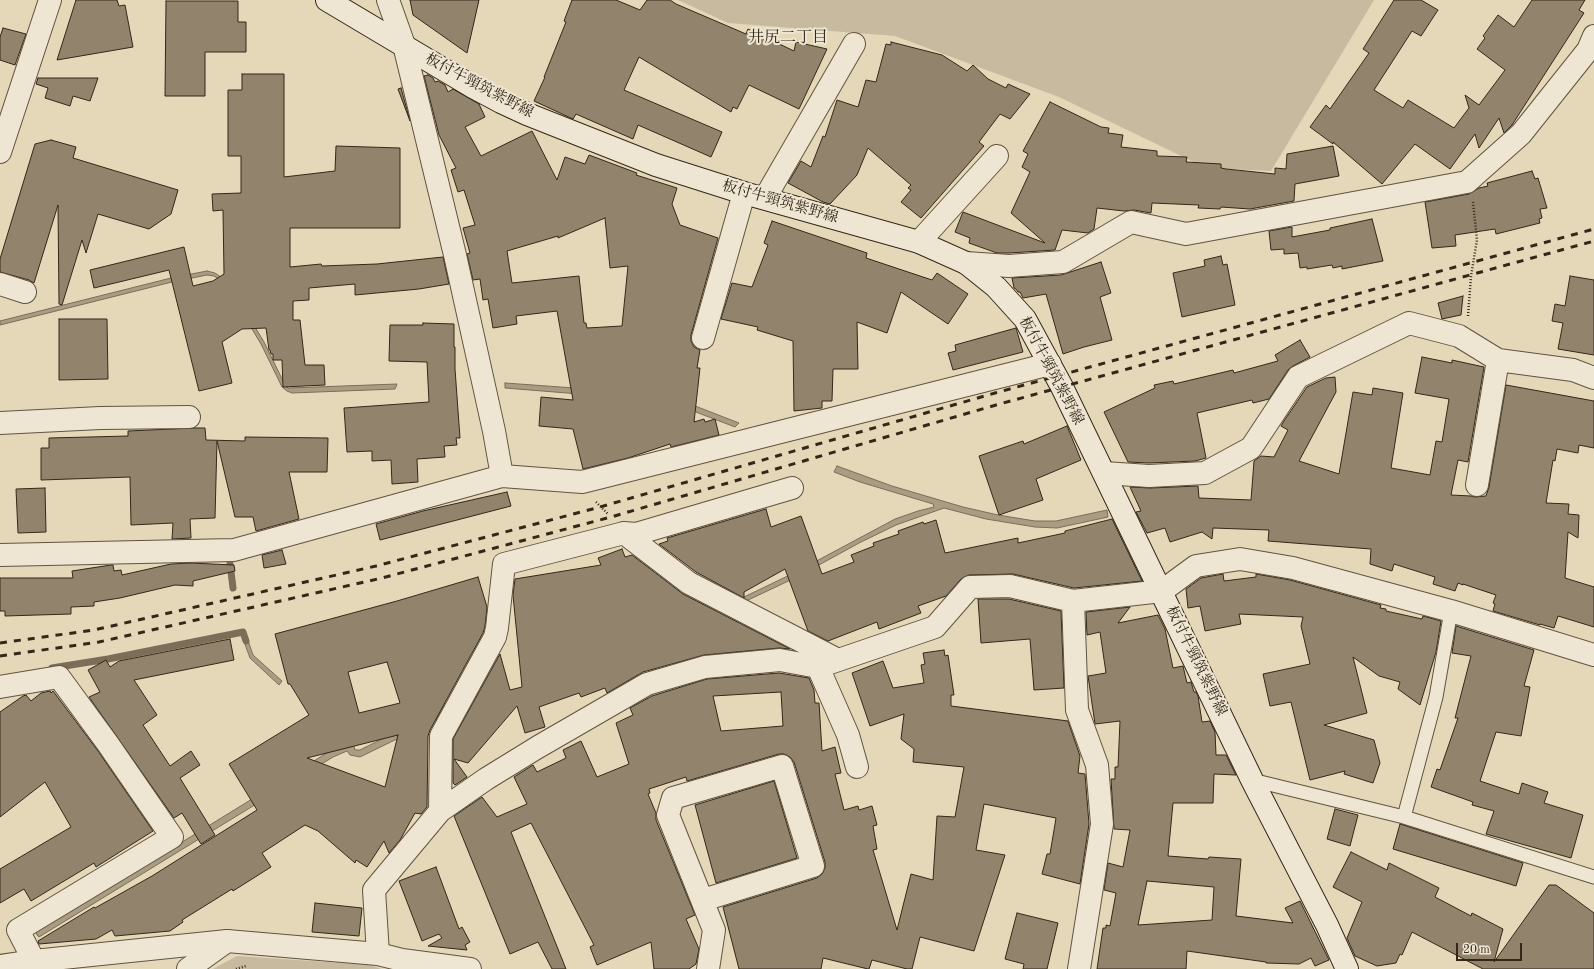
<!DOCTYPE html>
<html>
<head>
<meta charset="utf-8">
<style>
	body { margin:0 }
	#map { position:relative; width:1594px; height:969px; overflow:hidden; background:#e5d8b9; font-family:"Old Standard TT",serif }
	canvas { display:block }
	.scale { position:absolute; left:1456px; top:943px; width:66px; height:18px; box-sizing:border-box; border:2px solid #352718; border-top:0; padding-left:5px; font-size:12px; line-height:14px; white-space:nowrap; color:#352718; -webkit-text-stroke:3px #eee6d2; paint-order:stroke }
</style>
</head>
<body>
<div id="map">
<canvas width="1594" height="969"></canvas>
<div class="scale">20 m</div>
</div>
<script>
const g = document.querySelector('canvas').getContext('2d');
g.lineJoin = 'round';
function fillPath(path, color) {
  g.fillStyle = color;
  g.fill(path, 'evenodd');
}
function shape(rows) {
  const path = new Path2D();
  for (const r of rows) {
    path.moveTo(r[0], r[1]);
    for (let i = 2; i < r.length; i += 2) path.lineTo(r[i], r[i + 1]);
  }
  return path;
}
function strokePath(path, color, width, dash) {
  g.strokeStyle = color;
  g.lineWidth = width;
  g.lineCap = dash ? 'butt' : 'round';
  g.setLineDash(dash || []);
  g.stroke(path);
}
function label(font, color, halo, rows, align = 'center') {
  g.font = font + ' "Old Standard TT","Noto Serif JP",serif';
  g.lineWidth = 4;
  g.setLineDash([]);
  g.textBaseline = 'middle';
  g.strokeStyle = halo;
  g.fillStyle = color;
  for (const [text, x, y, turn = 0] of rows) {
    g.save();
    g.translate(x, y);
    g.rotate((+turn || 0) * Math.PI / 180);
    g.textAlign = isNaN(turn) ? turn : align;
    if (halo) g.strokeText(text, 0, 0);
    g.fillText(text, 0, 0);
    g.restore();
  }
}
const green = shape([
	[678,0,1374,0,1271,171,1206,168,1059,97,895,36,728,23],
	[237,956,371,965,381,969,213,969]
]);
const water = shape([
	[207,271,215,273,228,282,264,342,285,385,288,388,397,384,395,389,292,393,287,391,282,387,261,344,229,291,220,280,214,276,207,275,172,282,0,325,0,321,171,278,207,271],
	[505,383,630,392,690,404,739,423,735,427,688,409,629,398,505,388,505,383],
	[837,466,892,486,963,507,998,515,1035,521,1056,521,1107,510,1108,517,1057,528,1035,527,986,519,944,508,896,525,859,543,799,576,746,601,744,597,796,572,895,519,918,511,934,507,933,504,860,482,834,472,837,466],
	[245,632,253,655,282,681,279,685,250,658,241,633,245,632],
	[462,686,444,716,360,757,350,755,347,751,333,757,39,937,37,935,36,932,330,751,354,746,355,750,360,750,440,710,462,686]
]);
const stream = shape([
	[230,564,233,588],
	[52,668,108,659,243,632,246,641]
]);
const building = shape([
	[76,0,117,0,119,6,125,5,133,47,57,60,76,0],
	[410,0,479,0,467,53,413,15,410,0],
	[572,0,616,0,640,10,647,0,670,0,676,4,746,34,748,29,794,51,796,42,827,49,799,109,749,85,737,109,733,107,731,112,639,57,624,90,722,132,711,157,638,125,633,139,576,114,573,119,534,101,545,77,544,77,566,22,564,21,572,0],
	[1394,0,1421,0,1438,10,1421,36,1412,31,1374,90,1403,108,1408,100,1454,128,1469,108,1465,95,1479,105,1505,70,1477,49,1485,38,1483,36,1498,15,1514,27,1532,0,1585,0,1579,10,1584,13,1512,125,1504,133,1499,118,1479,148,1475,134,1450,169,1415,144,1382,184,1333,142,1333,144,1310,127,1326,105,1330,109,1369,53,1363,49,1394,0],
	[166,1,238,1,238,22,246,22,246,52,205,52,205,96,165,96,166,1],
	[3,28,26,34,15,65,0,60,0,37,3,28],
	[891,42,942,55,967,71,973,65,988,79,1006,88,1008,84,1030,94,1010,119,1000,114,979,142,984,146,921,218,901,202,911,190,908,188,911,185,868,148,857,175,830,204,823,202,788,183,801,161,811,167,823,136,825,137,837,100,858,107,866,80,876,82,886,44,891,45,891,42],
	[242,74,284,74,284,177,335,171,336,146,400,148,400,228,290,228,290,267,321,264,322,266,377,264,443,257,449,284,419,289,355,295,355,284,309,288,309,300,293,301,293,320,300,320,305,365,324,365,325,385,283,387,282,360,273,360,273,354,271,354,270,350,269,350,266,328,242,329,222,342,232,383,199,391,169,270,94,288,90,270,184,247,193,286,213,281,224,274,223,210,213,211,212,194,241,193,241,156,228,156,228,90,242,90,242,74],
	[428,75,433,78,435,82,438,81,445,85,448,92,453,89,479,104,485,117,465,127,481,156,532,131,557,180,565,157,585,164,589,155,637,173,636,175,677,188,672,204,680,225,718,238,691,335,691,341,694,347,700,350,697,368,700,368,694,422,704,419,705,422,715,419,719,435,671,447,670,444,628,458,583,469,573,429,539,426,541,397,573,400,557,311,516,316,517,324,493,328,488,299,483,300,480,279,473,280,467,254,470,253,463,228,475,225,464,190,458,192,451,170,456,168,439,135,424,76,428,75],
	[605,218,610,268,628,266,622,326,587,328,586,323,584,323,579,276,512,283,507,251,558,236,558,238,605,218],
	[38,78,98,78,90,101,73,96,70,106,45,98,48,88,36,84,38,78],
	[401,88,410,121,398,89,401,88],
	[1050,102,1101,127,1109,128,1108,133,1123,135,1121,147,1157,151,1157,156,1187,157,1186,162,1221,164,1221,168,1226,169,1275,174,1275,168,1286,169,1287,154,1333,146,1339,176,1295,184,1294,201,1250,209,1221,207,1220,209,1198,208,1199,205,1152,203,1151,213,1134,210,1124,211,1097,208,1094,229,1088,233,1062,230,1055,250,1009,253,997,253,969,243,970,238,955,232,963,212,1045,243,1011,213,1030,172,1022,167,1028,154,1023,151,1050,102],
	[51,140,76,147,73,158,178,190,171,214,149,229,98,214,86,253,82,240,62,305,59,304,58,205,34,283,29,280,0,272,0,259,35,144,51,140],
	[1532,171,1535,179,1538,178,1547,208,1540,209,1542,218,1539,219,1540,223,1496,234,1495,229,1455,235,1456,246,1432,248,1425,202,1469,194,1479,188,1488,186,1487,183,1532,171],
	[1372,219,1383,261,1342,269,1342,266,1333,268,1332,265,1307,269,1307,267,1300,268,1298,253,1284,254,1284,249,1271,250,1269,231,1292,227,1292,237,1330,230,1330,228,1372,219],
	[772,221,867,253,866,258,932,280,937,273,968,294,948,324,901,292,887,333,857,322,858,369,833,369,832,401,822,401,822,408,794,411,793,341,757,330,758,327,721,319,732,283,752,287,768,245,764,243,772,221],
	[1221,256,1223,265,1227,264,1235,305,1182,317,1173,273,1205,266,1204,260,1221,256],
	[1101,262,1111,293,1100,297,1112,340,1084,347,1063,354,1046,294,1023,298,1020,292,1018,292,1016,289,1014,288,1012,278,1061,275,1101,262],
	[1570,276,1594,280,1594,355,1558,349,1563,323,1552,321,1555,304,1565,306,1570,276],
	[1463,296,1461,315,1442,319,1438,303,1463,296],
	[59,319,107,319,108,379,59,380,59,319],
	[423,323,454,324,454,347,455,347,455,369,460,438,456,438,457,445,444,446,445,457,417,459,418,482,392,484,391,460,372,461,372,451,347,452,344,408,429,402,427,362,389,361,390,325,423,325,423,323],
	[1016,328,1023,352,953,370,948,353,956,351,955,345,1016,328],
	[1300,340,1310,357,1293,366,1288,370,1269,399,1253,403,1252,400,1197,413,1206,458,1195,461,1149,463,1128,462,1104,412,1155,388,1154,385,1173,381,1174,384,1233,370,1234,373,1278,361,1275,355,1300,340],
	[1422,357,1452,363,1452,360,1484,367,1468,462,1458,460,1451,495,1471,496,1475,497,1486,496,1489,487,1506,385,1594,401,1594,448,1579,445,1578,453,1557,449,1555,461,1553,460,1546,503,1569,504,1568,514,1579,515,1578,538,1568,532,1565,578,1594,587,1594,627,1558,616,1554,628,1540,624,1540,625,1493,611,1495,604,1493,603,1496,595,1463,584,1463,585,1458,583,1455,591,1433,584,1435,577,1394,564,1392,571,1370,564,1371,549,1268,541,1269,530,1213,528,1212,539,1202,532,1170,542,1165,528,1147,533,1136,512,1141,511,1130,487,1150,488,1198,486,1199,498,1251,500,1254,461,1261,456,1274,457,1288,430,1281,426,1284,421,1307,387,1326,378,1335,377,1336,392,1299,461,1339,474,1353,392,1372,395,1373,388,1403,393,1391,468,1430,475,1436,441,1442,442,1449,399,1415,393,1422,357],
	[1067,426,1081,460,1036,479,1043,500,999,515,979,456,1023,441,1024,444,1067,426],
	[194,428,205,428,206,440,245,441,245,437,328,438,327,472,289,472,299,519,256,531,253,517,235,517,217,441,215,518,190,519,191,538,172,539,173,523,131,525,130,477,41,480,41,448,49,448,49,438,128,436,128,431,194,428],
	[45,488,46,532,18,533,16,489,45,488],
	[507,492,511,506,380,540,376,524,423,511,507,492],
	[766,509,771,527,801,516,822,574,854,562,851,555,874,546,873,543,899,534,898,531,923,522,924,524,936,520,945,553,1018,538,1018,543,1065,533,1065,531,1112,519,1142,581,1074,588,1013,574,969,575,961,579,946,596,918,606,921,613,879,629,877,622,828,641,808,631,785,569,744,592,744,598,696,572,659,544,668,541,667,538,766,509],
	[622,549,625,557,632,555,683,594,790,649,779,648,704,655,643,672,607,693,605,688,581,697,579,693,539,707,545,727,525,733,517,706,468,763,454,759,467,777,455,785,453,783,453,739,500,654,510,690,522,687,513,595,515,579,601,565,598,558,622,549],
	[282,550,286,564,264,568,262,555,282,550],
	[190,563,234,565,235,571,193,581,193,586,175,585,120,598,94,602,94,606,71,607,71,614,5,616,5,611,0,611,0,578,73,578,72,571,111,565,113,565,114,571,121,570,122,575,171,564,190,563],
	[1223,574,1224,581,1256,577,1256,574,1290,580,1381,605,1380,608,1386,609,1386,611,1422,619,1423,616,1441,621,1436,652,1420,705,1398,689,1400,682,1379,676,1353,657,1367,713,1324,725,1374,740,1380,763,1373,783,1344,774,1345,771,1310,780,1291,702,1270,706,1263,674,1310,664,1301,626,1303,617,1239,614,1241,624,1205,631,1200,606,1188,608,1186,589,1201,578,1223,574],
	[478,577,487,607,485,626,483,633,430,730,428,736,427,807,421,814,415,813,400,840,389,853,384,841,367,867,356,860,355,863,318,831,305,825,262,853,271,867,233,891,232,889,182,920,183,922,170,931,115,936,112,930,96,939,39,944,38,941,94,907,95,908,152,876,257,810,229,764,309,715,290,684,288,684,275,634,397,601,478,577],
	[387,662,400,703,359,713,348,672,387,662],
	[398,735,385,787,307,758,398,735],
	[978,599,1009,599,1061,611,1064,688,1034,690,1030,639,981,643,978,599],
	[1130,607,1118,623,1158,615,1165,629,1173,668,1183,666,1187,683,1191,682,1194,692,1196,692,1198,696,1202,722,1210,721,1215,732,1216,755,1226,755,1236,775,1214,774,1213,803,1173,803,1168,856,1208,859,1209,857,1241,859,1236,916,1293,923,1285,908,1300,901,1329,960,1315,966,1311,958,1299,964,1266,963,1266,962,1187,951,1186,969,1097,969,1103,928,1106,928,1106,925,1110,926,1116,893,1104,890,1108,863,1123,867,1130,830,1114,829,1111,779,1115,779,1115,767,1118,767,1120,721,1095,724,1088,676,1106,673,1100,632,1087,635,1086,612,1130,607],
	[1147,881,1214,887,1212,920,1138,925,1147,881],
	[1456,626,1534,650,1524,686,1530,687,1521,736,1496,732,1480,781,1519,794,1522,783,1548,792,1544,803,1583,815,1571,858,1486,834,1494,811,1472,805,1473,802,1431,787,1437,769,1440,770,1458,718,1455,718,1471,656,1452,653,1456,626],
	[230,639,234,660,134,680,157,715,143,725,170,766,191,751,200,765,180,778,215,835,201,844,182,813,174,818,89,697,100,692,88,670,106,660,110,667,119,661,230,639],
	[944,650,945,656,948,655,954,695,951,695,951,706,1068,721,1080,756,1078,773,1085,774,1089,824,1080,884,1042,874,1047,854,1050,854,1056,818,984,804,976,850,1005,855,974,951,920,937,912,969,907,969,872,960,869,969,868,969,823,958,821,969,739,969,723,907,817,878,822,874,825,868,825,862,794,762,790,757,784,754,779,754,687,781,686,777,649,789,650,793,648,794,656,813,656,820,695,915,686,919,699,949,696,964,689,969,654,969,651,942,597,965,590,947,594,945,531,823,511,832,566,969,552,969,538,942,510,954,454,816,482,797,497,817,527,804,514,777,533,765,537,772,566,758,563,750,581,741,597,777,629,764,616,723,633,715,630,708,652,696,707,679,779,673,809,678,814,690,815,703,819,703,822,751,835,747,841,773,835,774,844,810,858,806,859,810,872,806,877,825,873,826,877,849,873,850,897,930,911,874,933,880,937,816,955,817,964,767,913,762,914,749,901,739,904,714,870,726,852,673,883,661,893,688,924,683,921,665,925,664,923,653,944,650],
	[781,692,783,726,721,731,713,696,781,692],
	[50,691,51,693,53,691,98,751,153,831,96,867,94,863,31,901,24,889,0,903,0,869,71,827,45,782,0,817,0,712,23,696,26,695,31,701,41,693,50,691],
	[774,781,797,858,716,883,695,805,774,781],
	[1335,809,1358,815,1350,846,1327,839,1335,809],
	[1400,824,1523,863,1516,886,1393,849,1400,824],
	[1351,852,1387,870,1389,863,1439,888,1435,897,1471,916,1472,913,1503,929,1494,962,1549,885,1556,885,1594,913,1594,969,1483,969,1412,932,1402,955,1400,954,1396,963,1377,966,1355,956,1347,938,1362,902,1333,887,1351,852],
	[436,867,459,929,462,927,470,942,465,945,467,950,428,946,442,938,439,934,422,941,399,881,436,867],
	[315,903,362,908,359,936,312,932,315,903],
	[1017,913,1058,923,1047,969,1023,969,1024,964,1005,959,1017,913]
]);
const path = shape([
	[1468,316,1471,276,1477,240,1473,202],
	[596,502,608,514],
	[236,969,246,966]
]);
const service = shape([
	[1252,780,1404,817,1594,877],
	[1404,817,1436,697,1451,611]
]);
const minor = shape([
	[388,0,404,45,455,255,494,431,502,476],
	[0,152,50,0],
	[765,198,854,44],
	[919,242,997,156],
	[966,263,1009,266,1063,262,1131,222,1186,234,1467,182,1521,134,1588,50,1594,36],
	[0,284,25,292],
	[703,338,744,193],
	[0,423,100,418,189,417],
	[1104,473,1149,476,1205,473,1251,448,1298,377,1409,323,1459,336,1498,360,1573,370,1594,378],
	[1477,485,1498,360],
	[624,533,689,583,838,660],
	[0,555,234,550,502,476,582,482,1050,364],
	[1073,601,1077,710,1097,765,1102,824,1079,969],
	[818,667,848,735,857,767],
	[0,687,59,677,108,744,172,837,18,930,34,961],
	[440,811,486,779,538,747,647,684,705,667,780,660,818,667,935,627,970,587,1010,586,1073,601,1162,591,1196,566,1240,559,1293,568,1451,611,1594,655],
	[703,900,813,866,782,766,673,798,668,815,714,930,708,969],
	[378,954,374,890,440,811,441,736,495,637,497,628,504,564,624,533,636,534,792,488],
	[188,969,227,941]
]);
const tertiary = shape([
	[0,966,34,961,227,941,378,954,402,960,470,969]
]);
const secondary = shape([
	[327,0,473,87,501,102,527,114,656,165,744,193,919,242,966,263,996,287,1025,319,1062,387,1252,780,1327,925,1347,969]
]);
const rail = shape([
	[0,643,94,630,376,566,600,507,995,393,1594,229],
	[0,656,99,642,382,578,611,517,996,405,1594,241]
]);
const streetNames = [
	["板付牛頸筑紫野線",479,86,28],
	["板付牛頸筑紫野線",780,202,16],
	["板付牛頸筑紫野線",1051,371,62],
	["板付牛頸筑紫野線",1196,661,64]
];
const neighbourhoodNames = [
	["井尻二丁目",788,38]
];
fillPath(green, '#c7ba9e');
fillPath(water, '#a99c82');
strokePath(water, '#7b6d58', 1);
strokePath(stream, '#7b6d58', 7);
fillPath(building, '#91836c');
strokePath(building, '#352718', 1);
strokePath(service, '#615340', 15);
strokePath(minor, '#615340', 24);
strokePath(tertiary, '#615340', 24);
strokePath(secondary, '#352718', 24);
strokePath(path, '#352718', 2.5, [1, 2]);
strokePath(service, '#eee6d2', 13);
strokePath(minor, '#eee6d2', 22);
strokePath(tertiary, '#eee6d2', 22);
strokePath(secondary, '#eee6d2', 22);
strokePath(rail, '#352718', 3, [7, 7]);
label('15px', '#352718', '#eee6d2', streetNames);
label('16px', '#352718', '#eee6d2', neighbourhoodNames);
</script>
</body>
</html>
